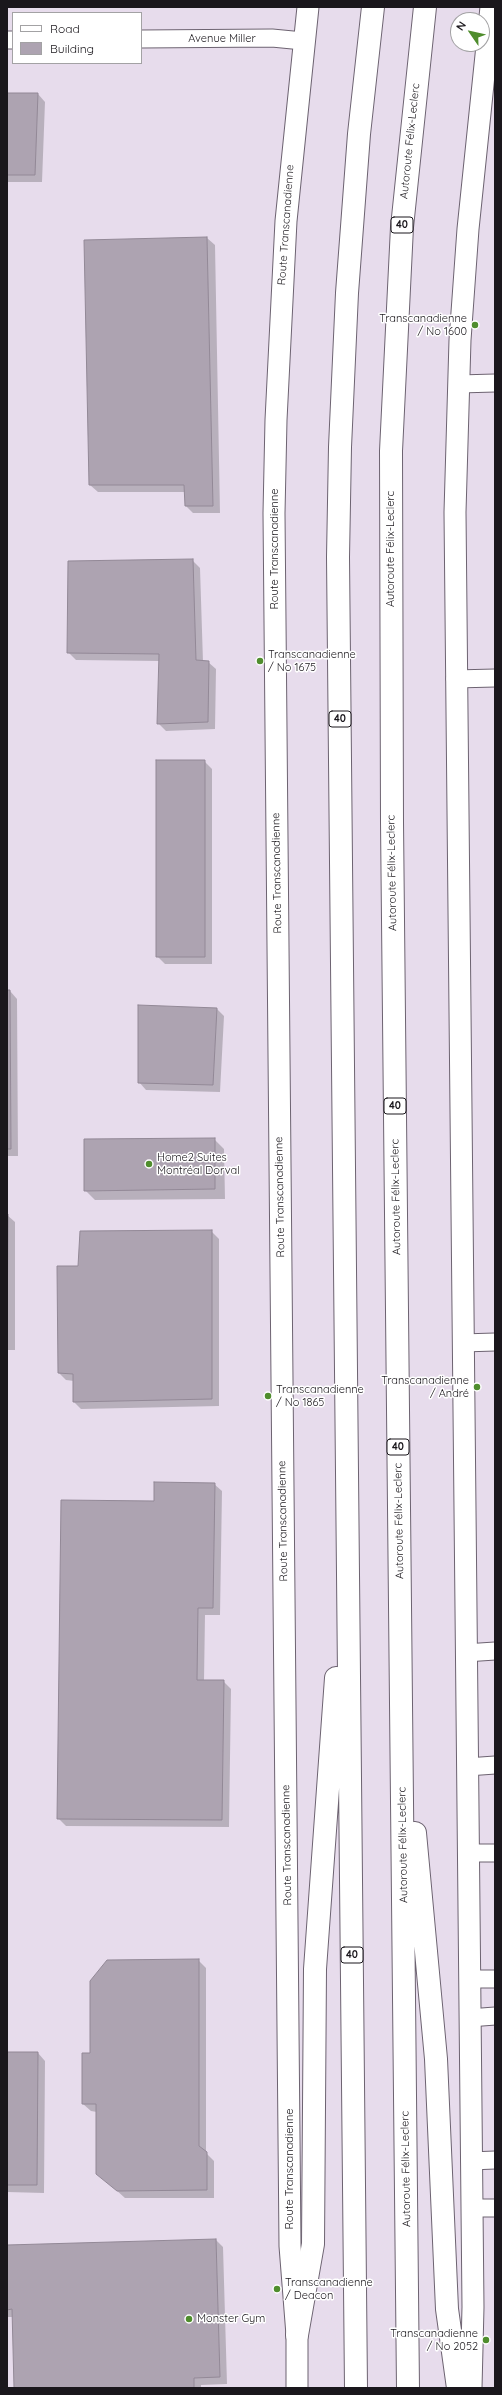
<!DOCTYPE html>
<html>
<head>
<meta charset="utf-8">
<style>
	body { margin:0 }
	#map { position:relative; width:502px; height:2395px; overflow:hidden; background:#e7dcec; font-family:Quicksand,sans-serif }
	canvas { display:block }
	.frame { position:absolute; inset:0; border:8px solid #1a171c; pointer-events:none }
	.legend { position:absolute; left:12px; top:12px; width:130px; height:52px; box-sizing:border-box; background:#fff; border:1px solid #a3a2a4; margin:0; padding:5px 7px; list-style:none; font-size:12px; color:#1a171c }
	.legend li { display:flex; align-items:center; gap:8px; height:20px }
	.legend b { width:20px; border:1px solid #a3a2a4 }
	.north { position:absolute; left:450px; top:12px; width:40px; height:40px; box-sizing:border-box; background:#fff; border:1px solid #a3a2a4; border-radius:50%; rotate:304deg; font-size:11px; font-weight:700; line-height:16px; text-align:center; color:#1a171c }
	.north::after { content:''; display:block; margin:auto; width:14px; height:18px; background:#4f8d2d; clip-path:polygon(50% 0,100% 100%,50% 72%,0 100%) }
</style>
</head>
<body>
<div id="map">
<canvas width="502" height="2395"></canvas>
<div class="frame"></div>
<ul class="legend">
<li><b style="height:5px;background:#fff"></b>Road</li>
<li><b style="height:11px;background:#ada3b1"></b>Building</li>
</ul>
<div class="north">N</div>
</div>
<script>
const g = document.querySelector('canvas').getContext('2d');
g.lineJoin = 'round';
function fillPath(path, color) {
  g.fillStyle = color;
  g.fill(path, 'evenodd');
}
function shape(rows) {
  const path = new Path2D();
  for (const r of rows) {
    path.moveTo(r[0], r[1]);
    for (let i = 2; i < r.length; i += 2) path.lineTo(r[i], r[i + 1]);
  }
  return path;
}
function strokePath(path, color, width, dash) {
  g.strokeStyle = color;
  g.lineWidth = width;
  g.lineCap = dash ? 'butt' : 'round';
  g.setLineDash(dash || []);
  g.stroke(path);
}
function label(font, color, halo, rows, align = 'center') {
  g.font = font + ' Quicksand,sans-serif';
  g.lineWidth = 3;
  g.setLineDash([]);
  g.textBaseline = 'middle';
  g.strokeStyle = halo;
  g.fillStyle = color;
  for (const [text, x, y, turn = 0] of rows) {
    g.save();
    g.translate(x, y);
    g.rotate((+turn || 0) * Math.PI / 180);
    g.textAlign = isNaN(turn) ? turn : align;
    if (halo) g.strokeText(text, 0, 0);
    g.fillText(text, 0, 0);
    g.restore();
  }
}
const shadow = shape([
	[7,94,38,94,45,102,42,182,7,182],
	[207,238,215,245,220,513,193,513,186,506,185,492,98,492,90,485,85,241],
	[192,560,200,568,203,662,208,662,216,669,215,729,166,731,158,723,160,661,76,660,68,652],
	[204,761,212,769,212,964,165,964,157,956],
	[7,991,10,991,17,999,18,1156,7,1156],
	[217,1009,224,1016,220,1092,146,1090,139,1082],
	[214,1139,224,1149,225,1199,95,1200,85,1190],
	[7,1215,15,1222,15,1350,7,1350],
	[211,1231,219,1239,219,1406,81,1409,74,1402,74,1381,66,1380,59,1373,79,1267],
	[214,1484,222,1491,220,1615,205,1615,204,1681,223,1681,231,1689,229,1827,66,1826,58,1818],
	[198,1960,206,1968,206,2153,214,2161,214,2198,125,2198,97,2173,97,2112,91,2111,83,2104,83,2054,91,2054],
	[7,2053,38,2053,45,2061,44,2193,7,2192],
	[216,2240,223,2247,227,2384,201,2385,201,2388,15,2388,13,2317,7,2317,7,2246]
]);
const building = shape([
	[7,93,38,93,35,175,7,175,7,93],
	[207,237,213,506,185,506,184,485,89,485,84,240,207,237],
	[193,559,196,660,209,661,208,722,157,724,159,654,67,653,68,561,193,559],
	[156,760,205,760,205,957,156,957,156,760],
	[7,990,10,990,11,1149,7,1149,7,990],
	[138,1005,217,1008,213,1085,138,1083,138,1005],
	[215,1138,215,1189,84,1191,84,1139,215,1138],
	[7,1213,8,1214,7,1343,7,1213],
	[212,1230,212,1399,73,1402,73,1374,58,1373,57,1266,78,1266,80,1231,212,1230],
	[154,1482,215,1483,213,1608,198,1608,197,1680,224,1680,222,1820,57,1819,61,1500,154,1501,154,1482],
	[199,1959,199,2146,207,2152,207,2190,117,2191,96,2174,96,2104,82,2104,82,2053,90,2053,90,1981,107,1960,199,1959],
	[7,2052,38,2052,37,2185,7,2185,7,2052],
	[216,2239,220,2377,194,2378,194,2388,14,2388,12,2309,7,2310,7,2245,216,2239]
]);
const minor = shape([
	[141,39,272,38,303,41],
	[7,40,13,40],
	[459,384,495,383],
	[455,679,495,678],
	[462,1343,495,1342],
	[465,1653,495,1651],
	[467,1767,495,1765],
	[467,1853,495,1853],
	[469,1979,495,1979],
	[469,2018,495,2016],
	[470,2161,495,2160],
	[472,2208,495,2208]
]);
const major = shape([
	[297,2388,297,2335,290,2246,274,513,276,420,286,221,308,7],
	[471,2388,473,2307,455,512,460,340,468,229,491,7]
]);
const highway = shape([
	[415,1833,436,2059,447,2309,458,2388],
	[297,2335,313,2244,315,1969,336,1678],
	[356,2388,338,557,340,447,347,293,359,134,373,7],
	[408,2388,392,822,391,451,402,227,425,7]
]);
const markers = [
	[475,325,4,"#4f8d2d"],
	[260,661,4,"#4f8d2d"],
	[149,1164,4,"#4f8d2d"],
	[477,1387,4,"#4f8d2d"],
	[268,1396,4,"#4f8d2d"],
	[277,2289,4,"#4f8d2d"],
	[189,2319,4,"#4f8d2d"],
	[486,2340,4,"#4f8d2d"]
];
const shields = [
	[402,225,22],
	[340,719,22],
	[395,1106,22],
	[398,1447,22],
	[352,1955,22]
];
const shieldNames = [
	["40",402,225],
	["40",340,719],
	["40",395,1106],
	["40",398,1447],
	["40",352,1955]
];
const streetNames = [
	["Avenue Miller",222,39],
	["Autoroute Félix-Leclerc",410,141,-84],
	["Route Transcanadienne",286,225,-86],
	["Route Transcanadienne",275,549,-90],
	["Autoroute Félix-Leclerc",391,549,-90],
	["Route Transcanadienne",277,873,-91],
	["Autoroute Félix-Leclerc",392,873,-91],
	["Route Transcanadienne",280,1197,-91],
	["Autoroute Félix-Leclerc",396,1197,-91],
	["Route Transcanadienne",283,1521,-91],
	["Autoroute Félix-Leclerc",399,1521,-91],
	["Route Transcanadienne",287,1845,-91],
	["Autoroute Félix-Leclerc",403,1845,-91],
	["Route Transcanadienne",290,2169,-90],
	["Autoroute Félix-Leclerc",406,2169,-91]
];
const poiNames = [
	["Transcanadienne",467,319,"right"],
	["/ No 1600",467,332,"right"],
	["Transcanadienne",268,655],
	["/ No 1675",268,668],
	["Home2 Suites",157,1158],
	["Montréal Dorval",157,1171],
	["Transcanadienne",469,1381,"right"],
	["/ André",469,1394,"right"],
	["Transcanadienne",276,1390],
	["/ No 1865",276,1403],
	["Transcanadienne",285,2283],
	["/ Deacon",285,2296],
	["Monster Gym",197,2319],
	["Transcanadienne",478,2334,"right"],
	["/ No 2052",478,2347,"right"]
];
fillPath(shadow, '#0003');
fillPath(building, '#ada3b1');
strokePath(building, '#928896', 1);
strokePath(minor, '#6d6371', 19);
strokePath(major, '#6d6371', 23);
strokePath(highway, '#6d6371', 24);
strokePath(minor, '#fff', 17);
strokePath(major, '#fff', 21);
strokePath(highway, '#fff', 22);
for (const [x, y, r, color] of markers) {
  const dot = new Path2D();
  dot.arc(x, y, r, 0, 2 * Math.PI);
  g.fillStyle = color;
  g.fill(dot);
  strokePath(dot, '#fff', 1.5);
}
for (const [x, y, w] of shields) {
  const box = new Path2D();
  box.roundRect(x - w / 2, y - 8, w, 16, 3);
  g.fillStyle = '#fff';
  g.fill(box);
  strokePath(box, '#1a171c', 1);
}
label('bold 10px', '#1a171c', null, shieldNames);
label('11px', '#1a171c', '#fff', streetNames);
label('11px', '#1a171c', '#fff', poiNames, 'left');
</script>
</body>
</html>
